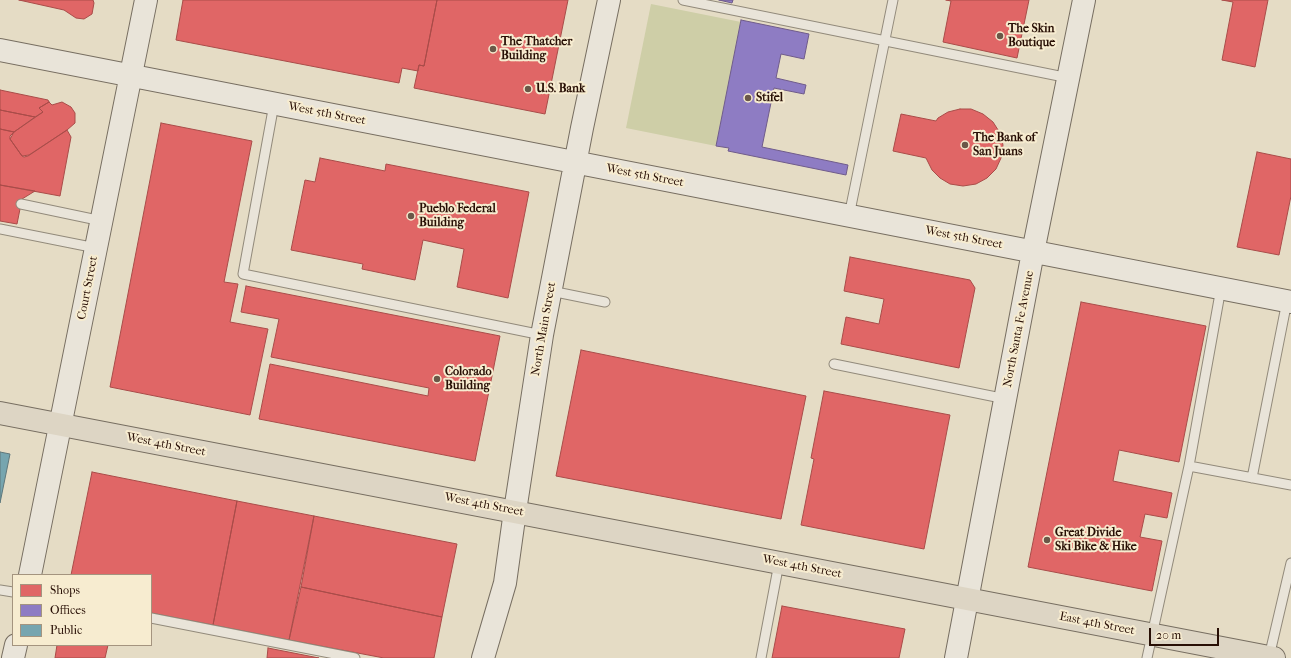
<!DOCTYPE html>
<html>
<head>
<meta charset="utf-8">
<style>
	body { margin:0 }
	#map { position:relative; width:1291px; height:658px; overflow:hidden; background:#e5dcc5; font-family:"IM FELL French Canon",serif }
	canvas { display:block }
	.legend { position:absolute; left:12px; top:574px; width:140px; height:72px; box-sizing:border-box; background:#f7ecd0; border:1px solid #a4947f; margin:0; padding:5px 7px; list-style:none; font-size:12px; color:#280f05 }
	.legend li { display:flex; align-items:center; gap:8px; height:20px }
	.legend b { width:20px; border:1px solid #a4947f }
	.scale { position:absolute; left:1149px; top:628px; width:70px; height:18px; box-sizing:border-box; border:2px solid #280f05; border-top:0; padding-left:5px; font-size:12px; line-height:14px; white-space:nowrap; color:#280f05; -webkit-text-stroke:3px #f7ecd0; paint-order:stroke }
</style>
</head>
<body>
<div id="map">
<canvas width="1291" height="658"></canvas>
<ul class="legend">
<li><b style="height:11px;background:#e06666"></b>Shops</li>
<li><b style="height:11px;background:#8e7cc3"></b>Offices</li>
<li><b style="height:11px;background:#76a5af"></b>Public</li>
</ul>
<div class="scale">20 m</div>
</div>
<script>
const g = document.querySelector('canvas').getContext('2d');
g.lineJoin = 'round';
function fillPath(path, color) {
  g.fillStyle = color;
  g.fill(path, 'evenodd');
}
function shape(rows) {
  const path = new Path2D();
  for (const r of rows) {
    path.moveTo(r[0], r[1]);
    for (let i = 2; i < r.length; i += 2) path.lineTo(r[i], r[i + 1]);
  }
  return path;
}
function strokePath(path, color, width, dash) {
  g.strokeStyle = color;
  g.lineWidth = width;
  g.lineCap = dash ? 'butt' : 'round';
  g.setLineDash(dash || []);
  g.stroke(path);
}
function label(font, color, halo, rows, align = 'center') {
  g.font = font + ' "IM FELL French Canon",serif';
  g.lineWidth = 4;
  g.setLineDash([]);
  g.textBaseline = 'middle';
  g.strokeStyle = halo;
  g.fillStyle = color;
  for (const [text, x, y, turn = 0] of rows) {
    g.save();
    g.translate(x, y);
    g.rotate((+turn || 0) * Math.PI / 180);
    g.textAlign = isNaN(turn) ? turn : align;
    if (halo) g.strokeText(text, 0, 0);
    g.fillText(text, 0, 0);
    g.restore();
  }
}
const green = shape([
	[651,4,741,22,716,146,626,128]
]);
const shops = shape([
	[19,0,93,0,94,3,92,14,84,19,76,18,64,10,19,0],
	[183,0,437,0,424,66,419,65,418,71,402,68,399,83,176,40,183,0],
	[437,0,568,0,545,114,414,88,419,65,424,66,437,0],
	[946,0,1029,0,1017,58,943,42,951,1,946,0],
	[1222,0,1268,0,1255,67,1222,60,1233,2,1222,0],
	[0,90,48,100,49,102,39,108,43,112,35,117,0,110,0,90],
	[49,102,52,105,62,102,71,107,75,113,75,123,67,130,29,155,22,156,10,139,10,136,14,132,43,112,39,108,49,102],
	[960,109,971,109,983,114,993,122,1000,133,1003,145,1001,158,996,169,987,178,976,184,963,186,950,184,940,178,932,170,926,158,893,151,901,114,936,121,938,118,948,112,960,109],
	[0,110,35,117,14,132,0,129,0,110],
	[161,123,252,141,224,282,238,284,230,322,268,329,250,415,110,387,161,123],
	[0,129,14,132,10,139,22,156,24,157,28,156,67,130,71,137,60,196,0,185,0,129],
	[1257,152,1291,159,1291,196,1279,255,1237,247,1257,152],
	[320,158,385,171,386,164,529,192,508,298,457,287,464,249,423,240,415,280,362,269,363,264,291,250,305,180,315,182,320,158],
	[0,185,35,191,22,199,17,224,0,221,0,185],
	[850,257,970,280,975,288,959,368,841,344,846,317,879,324,884,299,844,291,850,257],
	[246,286,500,336,475,461,259,419,270,364,428,396,429,388,271,357,279,319,241,312,246,286],
	[1081,302,1206,326,1179,462,1119,450,1113,481,1172,493,1167,518,1145,514,1140,537,1162,541,1152,591,1028,567,1081,302],
	[581,350,806,396,781,519,556,476,581,350],
	[824,391,950,415,924,549,801,525,814,459,811,458,824,391],
	[92,472,237,501,213,625,151,613,151,575,71,575,92,472],
	[237,501,314,516,289,640,213,625,237,501],
	[314,516,457,544,442,617,301,587,314,516],
	[301,587,442,617,434,658,384,658,289,640,301,587],
	[782,606,905,629,899,658,772,658,782,606],
	[57,645,108,645,105,658,55,658,57,645],
	[268,648,319,658,267,658,268,648]
]);
const offices = shape([
	[719,0,733,0,732,3,719,0],
	[741,20,809,34,804,59,781,54,776,78,806,85,804,94,774,88,762,147,848,165,846,175,728,151,729,148,716,146,741,20]
]);
const public = shape([
	[0,452,10,454,0,503,0,452]
]);
const lane = shape([
	[683,0,1069,78],
	[274,104,243,274,542,335],
	[21,204,102,221],
	[849,216,893,0],
	[0,229,96,248],
	[1221,288,1189,466,1291,485],
	[551,291,605,302],
	[834,364,1006,399],
	[1252,478,1287,301],
	[0,590,13,592],
	[151,618,355,658],
	[1269,657,1291,563],
	[761,658,779,563],
	[1147,658,1189,466]
]);
const secondary = shape([
	[0,50,1291,302],
	[30,575,146,0],
	[13,658,16,645],
	[483,658,505,583,515,511,542,335,582,128,609,0],
	[956,658,1033,252,1084,0]
]);
const primary = shape([
	[0,413,1274,658]
]);
const markers = [
	[1000,36,4,"#6a5748"],
	[493,49,4,"#6a5748"],
	[528,89,4,"#6a5748"],
	[748,98,4,"#6a5748"],
	[965,145,4,"#6a5748"],
	[411,216,4,"#6a5748"],
	[437,379,4,"#6a5748"],
	[1047,540,4,"#6a5748"]
];
const poiNames = [
	["The Skin",1008,29],
	["Boutique",1008,43],
	["The Thatcher",501,42],
	["Building",501,56],
	["U.S. Bank",536,89],
	["Stifel",756,98],
	["The Bank of",973,138],
	["San Juans",973,152],
	["Pueblo Federal",419,209],
	["Building",419,223],
	["Colorado",445,372],
	["Building",445,386],
	["Great Divide",1055,533],
	["Ski Bike & Hike",1055,547]
];
const streetNames = [
	["West 5th Street",327,114,11],
	["West 5th Street",645,176,11],
	["West 5th Street",964,238,11],
	["Court Street",88,288,-79],
	["North Main Street",544,329,-80],
	["North Santa Fe Avenue",1019,329,-79],
	["West 4th Street",166,445,11],
	["West 4th Street",484,505,11],
	["West 4th Street",802,567,11],
	["East 4th Street",1097,624,11]
];
fillPath(green, '#cecea7');
fillPath(shops, '#e06666');
strokePath(shops, '#a94c49', 1);
fillPath(offices, '#8e7cc3');
strokePath(offices, '#6f5b8a', 1);
fillPath(public, '#76a5af');
strokePath(public, '#5f787c', 1);
strokePath(lane, '#928a7b', 11);
strokePath(secondary, '#776e61', 24);
strokePath(primary, '#776e61', 24);
strokePath(lane, '#e9e4d9', 9);
strokePath(secondary, '#e9e4d9', 22);
strokePath(primary, '#ddd5c4', 22);
for (const [x, y, r, color] of markers) {
  const dot = new Path2D();
  dot.arc(x, y, r, 0, 2 * Math.PI);
  g.fillStyle = color;
  g.fill(dot);
  strokePath(dot, '#f7ecd0', 1.5);
}
label('bold 12px', '#280f05', '#f7ecd0', poiNames, 'left');
label('12px', '#280f05', '#f7ecd0', streetNames);
</script>
</body>
</html>
